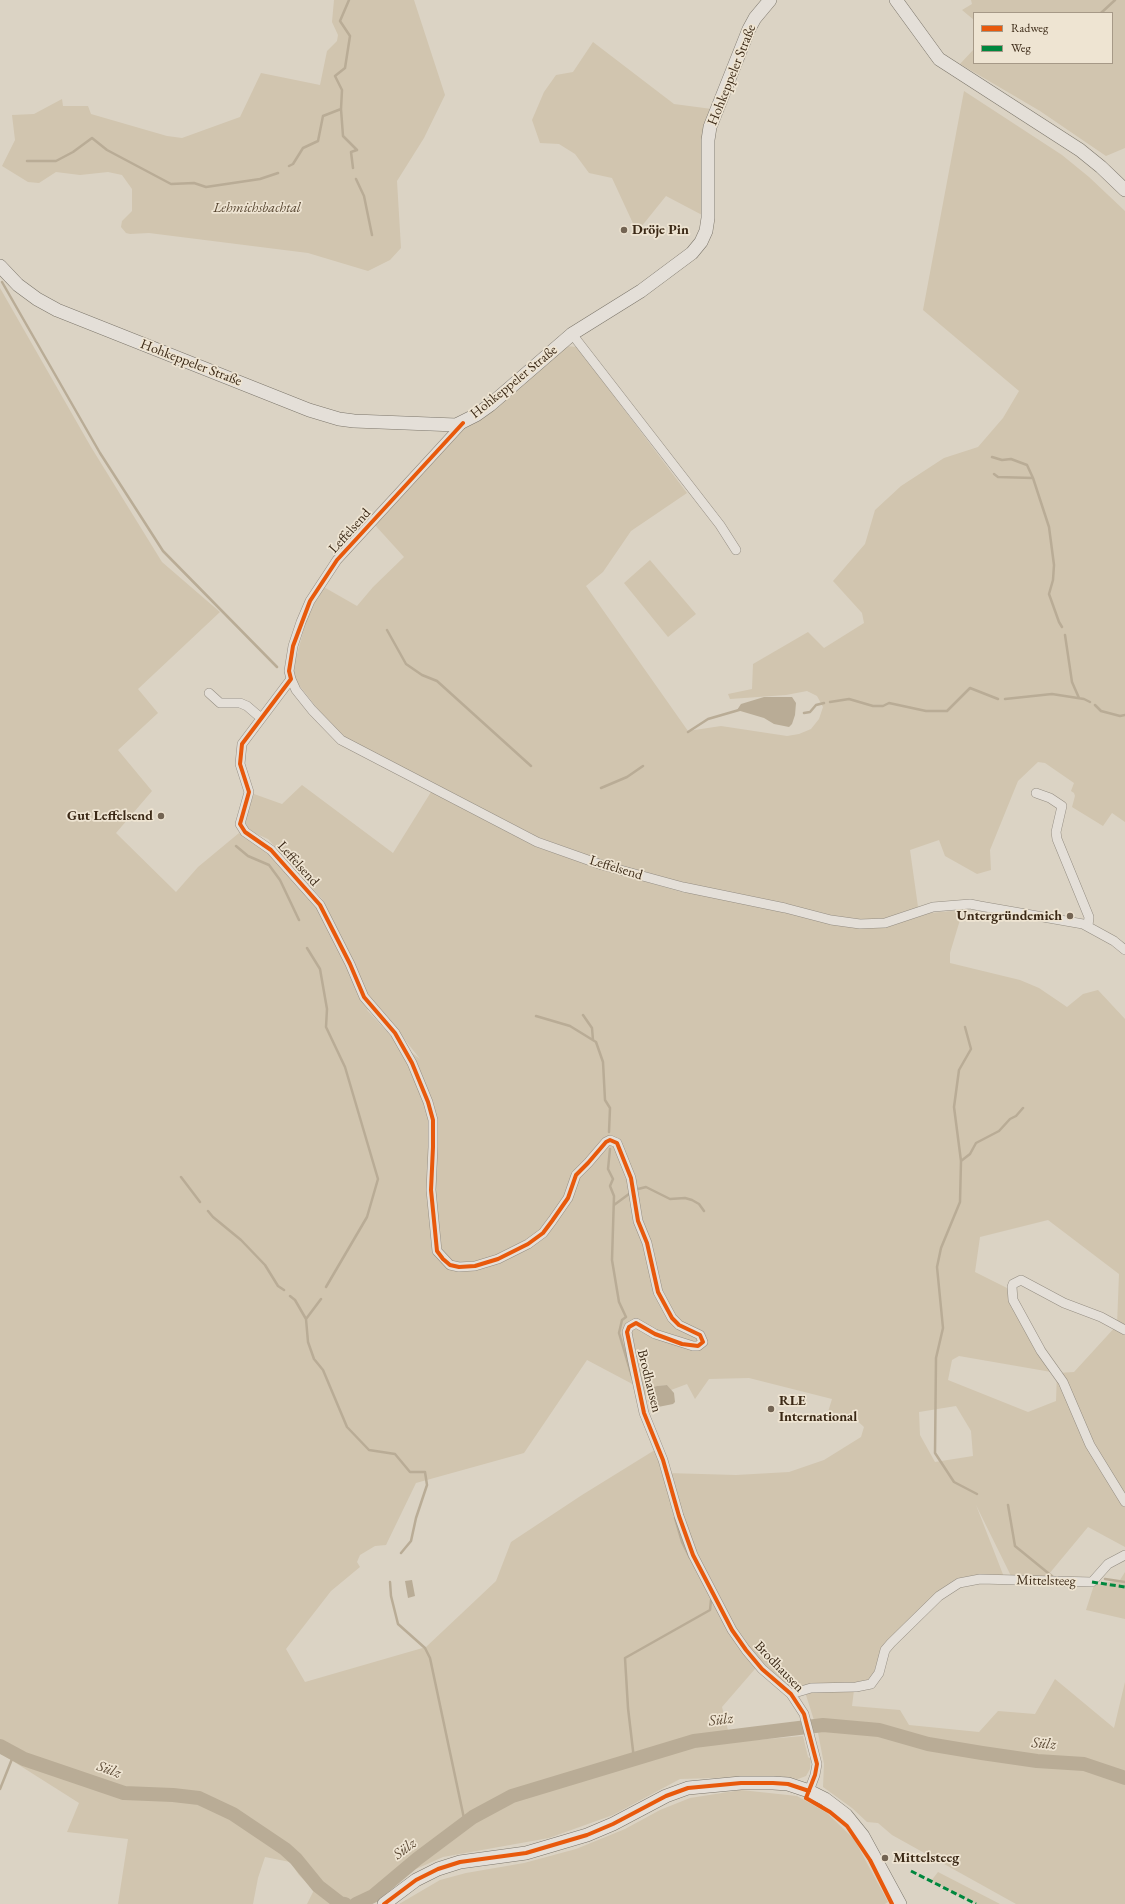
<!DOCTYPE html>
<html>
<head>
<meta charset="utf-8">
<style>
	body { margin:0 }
	#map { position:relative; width:1125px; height:1904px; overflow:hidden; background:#dbd3c4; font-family:"EB Garamond",serif }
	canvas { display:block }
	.legend { position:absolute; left:973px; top:12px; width:140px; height:52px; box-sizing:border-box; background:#eee4d2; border:1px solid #a69987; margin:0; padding:5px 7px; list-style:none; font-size:12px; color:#3b2916 }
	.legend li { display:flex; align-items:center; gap:8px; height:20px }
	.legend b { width:20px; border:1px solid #a69987 }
</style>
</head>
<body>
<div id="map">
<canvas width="1125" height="1904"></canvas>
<ul class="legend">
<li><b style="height:5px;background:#e8590c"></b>Radweg</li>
<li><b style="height:5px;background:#00873e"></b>Weg</li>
</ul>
</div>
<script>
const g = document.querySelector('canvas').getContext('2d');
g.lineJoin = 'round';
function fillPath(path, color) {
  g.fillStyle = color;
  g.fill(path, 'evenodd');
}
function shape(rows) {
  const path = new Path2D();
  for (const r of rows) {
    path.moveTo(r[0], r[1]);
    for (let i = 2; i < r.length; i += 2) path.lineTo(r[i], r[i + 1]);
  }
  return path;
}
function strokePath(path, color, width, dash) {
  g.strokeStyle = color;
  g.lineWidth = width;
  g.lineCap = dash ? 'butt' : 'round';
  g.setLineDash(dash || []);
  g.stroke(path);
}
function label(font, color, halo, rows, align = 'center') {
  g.font = font + ' "EB Garamond",serif';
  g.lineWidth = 3.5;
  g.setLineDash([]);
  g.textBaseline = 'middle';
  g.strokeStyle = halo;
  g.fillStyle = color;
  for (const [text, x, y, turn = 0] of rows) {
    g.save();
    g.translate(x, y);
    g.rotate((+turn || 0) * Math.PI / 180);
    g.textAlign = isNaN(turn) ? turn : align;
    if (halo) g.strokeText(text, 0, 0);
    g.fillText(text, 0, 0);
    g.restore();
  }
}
const green = shape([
	[334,0,414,0,445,95,424,138,397,181,401,248,390,260,368,271,308,253,149,233,130,234,126,233,121,227,122,221,132,211,132,189,122,175,108,172,80,175,56,172,39,183,28,182,2,166,15,140,12,115,34,114,62,99,63,106,88,106,91,114,167,136,182,138,240,117,261,73,320,85,327,51,337,41,338,35,332,22],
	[971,0,1125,0,1125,148,1106,156,1040,111,960,64,974,49,974,63,1112,63,1112,13,974,13,974,20,962,10,972,4],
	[593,42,674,104,712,109,704,216,666,196,637,232,612,178,589,173,575,154,559,144,540,143,532,120,544,92,556,75,573,72],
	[964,91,1062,155,1089,177,1125,211,1125,822,1112,813,1103,826,1072,807,1075,796,1074,793,1071,791,1074,783,1045,763,1038,762,1018,781,990,850,991,870,977,874,945,856,939,840,910,850,919,914,963,910,950,953,950,963,1020,980,1039,988,1067,1007,1083,994,1098,990,1125,1019,1125,1547,1088,1527,1044,1580,1012,1578,976,1505,1004,1577,958,1581,881,1653,873,1675,866,1681,857,1683,788,1686,761,1662,722,1707,731,1742,803,1736,808,1757,811,1759,810,1769,806,1776,798,1779,787,1778,782,1776,680,1779,613,1815,549,1838,443,1857,416,1869,367,1904,307,1904,314,1890,299,1875,290,1862,265,1857,258,1878,253,1904,118,1904,128,1839,67,1832,79,1803,0,1753,0,288,91,447,162,562,220,612,138,689,158,713,118,750,152,791,116,833,176,892,198,867,239,833,255,841,269,851,317,907,321,918,328,914,322,899,268,839,250,831,246,824,245,817,254,794,282,804,302,785,393,853,431,792,536,847,601,869,685,893,690,885,603,861,538,837,348,739,332,727,295,680,293,669,305,625,322,586,357,606,373,587,404,557,374,524,461,430,480,418,565,346,577,347,687,493,631,531,603,572,586,586,688,731,721,726,787,736,799,734,811,729,819,719,823,707,817,696,807,691,786,695,730,699,728,694,752,689,753,664,808,632,824,648,864,623,862,613,833,581,865,544,875,510,901,486,944,458,978,447,1003,418,1019,391,923,310],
	[373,1004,398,1031,420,1059,391,1036,367,1010],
	[1048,1220,1119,1274,1117,1325,1074,1372,1058,1373,1011,1290,975,1272,980,1237],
	[959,1356,1057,1373,1056,1401,1028,1412,948,1380,952,1360],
	[587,1360,638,1387,643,1395,647,1396,650,1388,657,1386,667,1385,671,1390,687,1384,695,1399,709,1379,749,1378,832,1399,828,1412,851,1415,864,1427,861,1437,824,1460,789,1472,736,1475,667,1473,658,1448,582,1495,511,1542,496,1581,426,1647,305,1682,286,1649,331,1591,360,1567,357,1562,360,1555,375,1546,386,1545,416,1483,524,1453],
	[956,1406,971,1431,973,1456,935,1462,920,1435,919,1412],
	[650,560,696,614,668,637,624,583],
	[1125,1572,1125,1619,1086,1610,1094,1585,1120,1580],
	[1055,1679,1114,1728,1125,1682,1125,1904,1016,1904,892,1835,878,1823,867,1822,852,1808,823,1787,824,1764,818,1733,806,1695,811,1691,854,1690,852,1706,900,1710,909,1725,979,1732,998,1711,1035,1714],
	[741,1790,797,1796,827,1813,854,1839,888,1902,885,1904,399,1904,440,1880,466,1873,524,1863,576,1849,625,1829,660,1810,690,1798],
	[938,1872,1000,1904,976,1904,931,1881]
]);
const water = shape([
	[764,697,792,697,796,703,795,715,792,724,789,727,774,724,764,718,737,710,741,704],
	[667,1385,674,1393,675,1402,673,1404,653,1408,648,1400,648,1391,650,1388,657,1386],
	[412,1580,415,1596,408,1598,405,1581]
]);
const stream = shape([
	[1101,13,1115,0],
	[341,109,343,136,357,150,351,152,353,168],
	[27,161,56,161,73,152,92,138,107,150,171,184,194,183,206,187,260,179,278,173],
	[289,166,293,164,303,148,318,141,323,116,341,109,342,90,335,76,345,68,350,36,340,21,349,0],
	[356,179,364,196,372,235],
	[2,282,100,453,163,551,277,667],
	[992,457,1002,460,1011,459,1027,465,1033,478,1049,527,1054,565,1053,580,1049,594,1059,622,1062,627],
	[994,474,998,477,1033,478],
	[387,630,406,664,422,675,437,681,531,766],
	[1065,635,1072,682,1079,698],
	[1005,699,1052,694,1084,699,1090,702],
	[830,702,849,699,873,706,883,706,889,703,926,711,947,711,970,688,998,699],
	[1095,705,1101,711,1120,716,1125,715],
	[804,713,810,712,816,705,824,703],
	[688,732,708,719,739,710],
	[601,788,627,777,643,766],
	[236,846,248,856,269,865,280,880,299,920],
	[307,948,320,969,327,1009,326,1027,345,1067,378,1179,367,1217,326,1287],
	[583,1015,592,1028,593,1040],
	[536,1016,570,1026,596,1042,603,1062,605,1100,610,1108,609,1132],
	[965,1027,971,1049,959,1070,954,1107,961,1161,960,1202,941,1248,937,1267,943,1328,936,1358,935,1453,954,1482,977,1494],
	[610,1149,608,1169,613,1179,610,1186,614,1196,612,1260,619,1302,626,1317,622,1320,619,1333,632,1377],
	[961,1161,970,1154,976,1143,999,1131,1010,1119,1016,1116,1023,1108],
	[181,1177,200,1202],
	[638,1189,646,1187,670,1199,685,1198,692,1200,699,1204,704,1211],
	[614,1205,629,1194],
	[208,1211,213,1217,241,1240,265,1265,278,1286,284,1290],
	[290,1296,295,1300,306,1319],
	[321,1299,306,1319,308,1342,314,1359,323,1370,347,1427,369,1450,395,1454,410,1472,425,1472,427,1485,416,1518,411,1541,401,1553],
	[1008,1505,1015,1546,1053,1577],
	[675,1518,682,1542,690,1558],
	[1105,1579,1125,1582],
	[390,1582,391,1596,398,1624,425,1648,430,1658,465,1823],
	[634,1759,628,1708,625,1658,710,1610,711,1600],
	[0,1789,14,1754]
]);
const river = shape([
	[0,1746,24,1759,124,1793,173,1795,199,1798,233,1814,285,1849,296,1859,318,1886,340,1903,345,1904],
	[356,1904,373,1896,417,1859,473,1817,512,1796,694,1741,823,1725,879,1730,928,1744,982,1753,1037,1761,1084,1764,1125,1778]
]);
const street = shape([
	[572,334,720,525,736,550],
	[462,424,337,560,310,601,301,622,293,646,289,671,291,679,296,690,312,710,341,740,537,842,602,865,683,887,785,908,831,920,860,924,885,923,933,907,970,904,980,906,1083,924,1114,941,1125,950],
	[291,679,242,744,240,764,249,792,240,824,245,832,271,850,320,905,350,964,364,997,395,1033,412,1063,428,1102,433,1120,433,1147,431,1190,437,1251,450,1265,459,1267,475,1266,498,1259,528,1244,543,1233,552,1221,568,1198,576,1175,588,1163,606,1142,610,1140,617,1143,631,1178,638,1221,647,1243,658,1292,672,1318,679,1325,700,1335,703,1342,698,1346,693,1346,655,1334,636,1323,629,1327,627,1332,632,1358,644,1413,663,1460,679,1516,693,1555,732,1630,746,1650,762,1669,791,1694,804,1714,817,1764,815,1775,809,1791],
	[209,693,220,703,240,703,247,706,261,718],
	[1036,793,1050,798,1062,806,1056,832,1057,839,1089,917,1088,926],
	[1125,1330,1101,1317,1064,1303,1021,1280,1013,1284,1012,1287,1013,1300,1041,1351,1063,1382,1090,1445,1125,1502],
	[791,1694,811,1688,856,1687,871,1684,879,1673,885,1650,891,1643,939,1596,959,1583,980,1579,1092,1582,1108,1564,1125,1555]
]);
const secondary = shape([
	[896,0,939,59,1080,150,1101,167,1125,190],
	[0,266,18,285,37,299,57,310,309,410,339,419,354,421,456,425,476,415,490,405,572,334,641,291,692,253,701,242,706,231,708,218,708,140,710,127,749,29,755,18,770,0],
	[384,1904,416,1880,438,1869,460,1862,526,1853,587,1835,613,1824,666,1796,688,1788,741,1783,773,1783,788,1784,809,1791,825,1799,846,1815,863,1836,900,1904]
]);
const quiet = shape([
	[1092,1582,1125,1587],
	[911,1871,976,1904]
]);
const cycleway = shape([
	[463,423,337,560,310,601,293,646,289,671,291,679,242,744,240,764,249,792,240,824,245,832,271,850,320,905,350,964,364,997,395,1033,412,1063,428,1102,433,1120,433,1147,431,1190,437,1251,443,1259,450,1265,459,1267,475,1266,498,1259,528,1244,543,1233,552,1221,568,1198,576,1175,588,1163,606,1142,610,1140,617,1143,631,1178,638,1221,647,1243,658,1292,672,1318,679,1325,700,1335,703,1342,698,1346,682,1344,655,1334,636,1323,629,1327,627,1332,644,1413,663,1460,679,1516,693,1555,732,1630,746,1650,762,1669,791,1694,804,1714,817,1764,815,1775,806,1798,830,1812,847,1826,870,1860,892,1904],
	[384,1904,416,1880,438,1869,460,1862,526,1853,587,1835,613,1824,666,1796,688,1788,741,1783,773,1783,788,1784,809,1791]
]);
const markers = [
	[624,230,4,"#736453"],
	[161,816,4,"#736453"],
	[1070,916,4,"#736453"],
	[771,1409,4,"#736453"],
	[885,1858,4,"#736453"]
];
const streetNames = [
	["Hohkeppeler Straße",732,75,-68],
	["Hohkeppeler Straße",191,363,21],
	["Hohkeppeler Straße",514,382,-39],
	["Leffelsend",350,531,-48],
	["Leffelsend",298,864,48],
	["Leffelsend",616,868,17],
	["Brodhausen",649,1381,76],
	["Mittelsteeg",1046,1581,1],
	["Brodhausen",779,1667,46]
];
const parkNames = [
	["Lehmichsbachtal",257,208]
];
const poiNames = [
	["Dröje Pin",632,230],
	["Gut Leffelsend",153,816,"right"],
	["Untergründemich",1062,916,"right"],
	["RLE",779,1401],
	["International",779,1417],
	["Mittelsteeg",893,1858]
];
const waterNames = [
	["Sülz",721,1720,-7],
	["Sülz",1044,1744,5],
	["Sülz",109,1770,19],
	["Sülz",405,1849,-38]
];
fillPath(green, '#d1c5af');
fillPath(water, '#b9ac96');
strokePath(stream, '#b9ac96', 2.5);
strokePath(river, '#b9ac96', 14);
strokePath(street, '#948d82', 10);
strokePath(secondary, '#7c766b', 14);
strokePath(street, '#e4dfd8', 9);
strokePath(secondary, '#e4dfd8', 13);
strokePath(quiet, '#00873e', 3, [6, 3]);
strokePath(cycleway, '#e8590c', 4);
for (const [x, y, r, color] of markers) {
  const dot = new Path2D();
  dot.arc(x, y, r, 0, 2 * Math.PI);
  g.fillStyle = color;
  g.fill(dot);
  strokePath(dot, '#eee4d2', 1.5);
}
label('14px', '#3b2916', '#eee4d2', streetNames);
label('italic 14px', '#574631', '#eee4d2', parkNames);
label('bold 14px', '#3b2916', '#eee4d2', poiNames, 'left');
label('italic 15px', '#5d4b36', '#eee4d2', waterNames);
</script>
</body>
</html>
